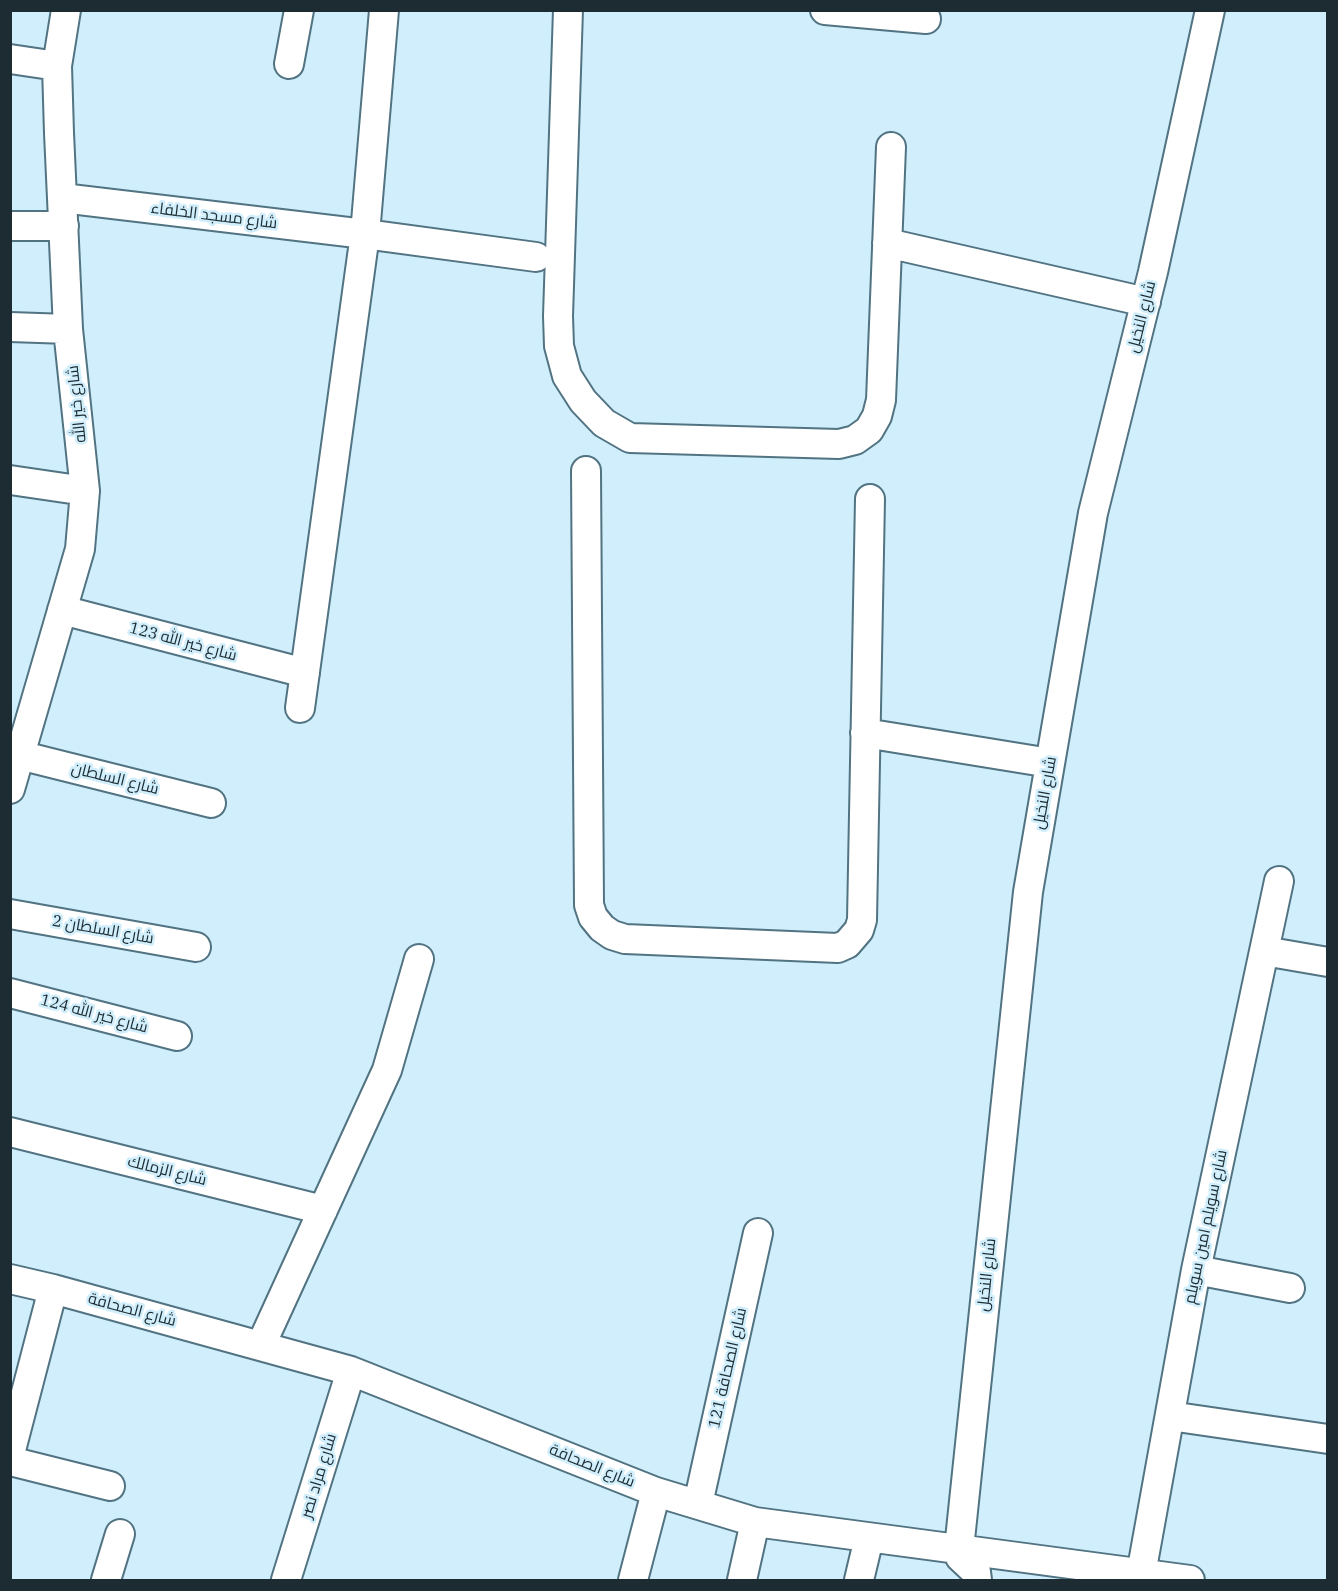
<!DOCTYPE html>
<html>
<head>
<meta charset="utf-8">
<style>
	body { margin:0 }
	#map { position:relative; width:1338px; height:1591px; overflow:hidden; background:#d0eefb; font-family:"IBM Plex Serif",serif }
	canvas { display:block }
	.frame { position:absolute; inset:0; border:12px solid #1d2c32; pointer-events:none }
</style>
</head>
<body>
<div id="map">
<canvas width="1338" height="1591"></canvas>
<div class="frame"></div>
</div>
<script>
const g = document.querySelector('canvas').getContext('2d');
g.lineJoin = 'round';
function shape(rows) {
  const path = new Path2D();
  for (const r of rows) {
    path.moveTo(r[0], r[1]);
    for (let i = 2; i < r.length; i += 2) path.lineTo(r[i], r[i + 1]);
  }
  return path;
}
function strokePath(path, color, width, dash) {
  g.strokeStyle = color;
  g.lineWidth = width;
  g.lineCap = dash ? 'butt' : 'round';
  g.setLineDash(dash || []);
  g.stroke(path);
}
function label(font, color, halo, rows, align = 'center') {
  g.font = font + ' "IBM Plex Serif",Cairo,serif';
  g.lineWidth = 5;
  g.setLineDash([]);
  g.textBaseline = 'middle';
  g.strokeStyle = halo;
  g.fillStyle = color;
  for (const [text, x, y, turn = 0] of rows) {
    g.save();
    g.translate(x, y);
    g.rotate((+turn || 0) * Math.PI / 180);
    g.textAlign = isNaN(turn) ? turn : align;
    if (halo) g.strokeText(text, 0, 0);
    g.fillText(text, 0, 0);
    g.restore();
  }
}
const street = shape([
	[568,10,558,316,559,346,567,376,583,401,604,423,630,438,839,444,855,440,869,430,877,416,881,400,891,147],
	[825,10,926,19],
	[10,59,57,66],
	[289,64,299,10],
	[62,198,365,234,536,257],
	[10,226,64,226],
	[887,243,1146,302],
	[10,327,68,329],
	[586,471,589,905,593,917,602,928,612,935,625,939,838,948,847,944,859,930,862,920,870,499],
	[10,480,85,491],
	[62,610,305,673],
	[300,708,365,234,384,10],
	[865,733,1050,763],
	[19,755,211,803],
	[10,789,80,549,85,491,68,329,59,133,57,66,66,10],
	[10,914,196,947],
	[1264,951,1328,962],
	[10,993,177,1036],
	[10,1132,323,1210],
	[1196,1270,1290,1288],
	[10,1279,53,1289,351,1371,656,1492,755,1522,1190,1580],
	[261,1345,387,1070,419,959],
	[1170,1416,1328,1439],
	[10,1454,53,1289],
	[10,1461,110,1486],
	[698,1504,758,1233],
	[1141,1574,1196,1270,1279,881],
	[106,1580,120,1534],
	[286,1580,351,1371],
	[633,1580,656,1492],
	[742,1580,755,1522],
	[859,1580,869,1538],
	[977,1580,976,1572,960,1557,959,1549,1028,892,1093,513,1153,272,1210,10]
]);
const streetNames = [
	["شارع مسجد الخلفاء",214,216,7],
	["شارع النخيل",1142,317,-76],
	["شارع خير الله",77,404,-96],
	["شارع خير الله 123",183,642,15],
	["شارع السلطان",115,779,14],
	["شارع النخيل",1045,793,-80],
	["شارع السلطان 2",103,930,10],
	["شارع خير الله 124",94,1014,15],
	["شارع الزمالك",167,1171,14],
	["شارع سويلم امين سويلم",1206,1227,-78],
	["شارع النخيل",987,1275,-84],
	["شارع الصحافة",132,1310,15],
	["شارع الصحافة 121",728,1368,-77],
	["شارع الصحافة",592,1466,22],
	["شارع مراد نصر",319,1476,-73]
];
strokePath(street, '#517382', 32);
strokePath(street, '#fff', 28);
label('16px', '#1d2c32', '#d0eefb', streetNames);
</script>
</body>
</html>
